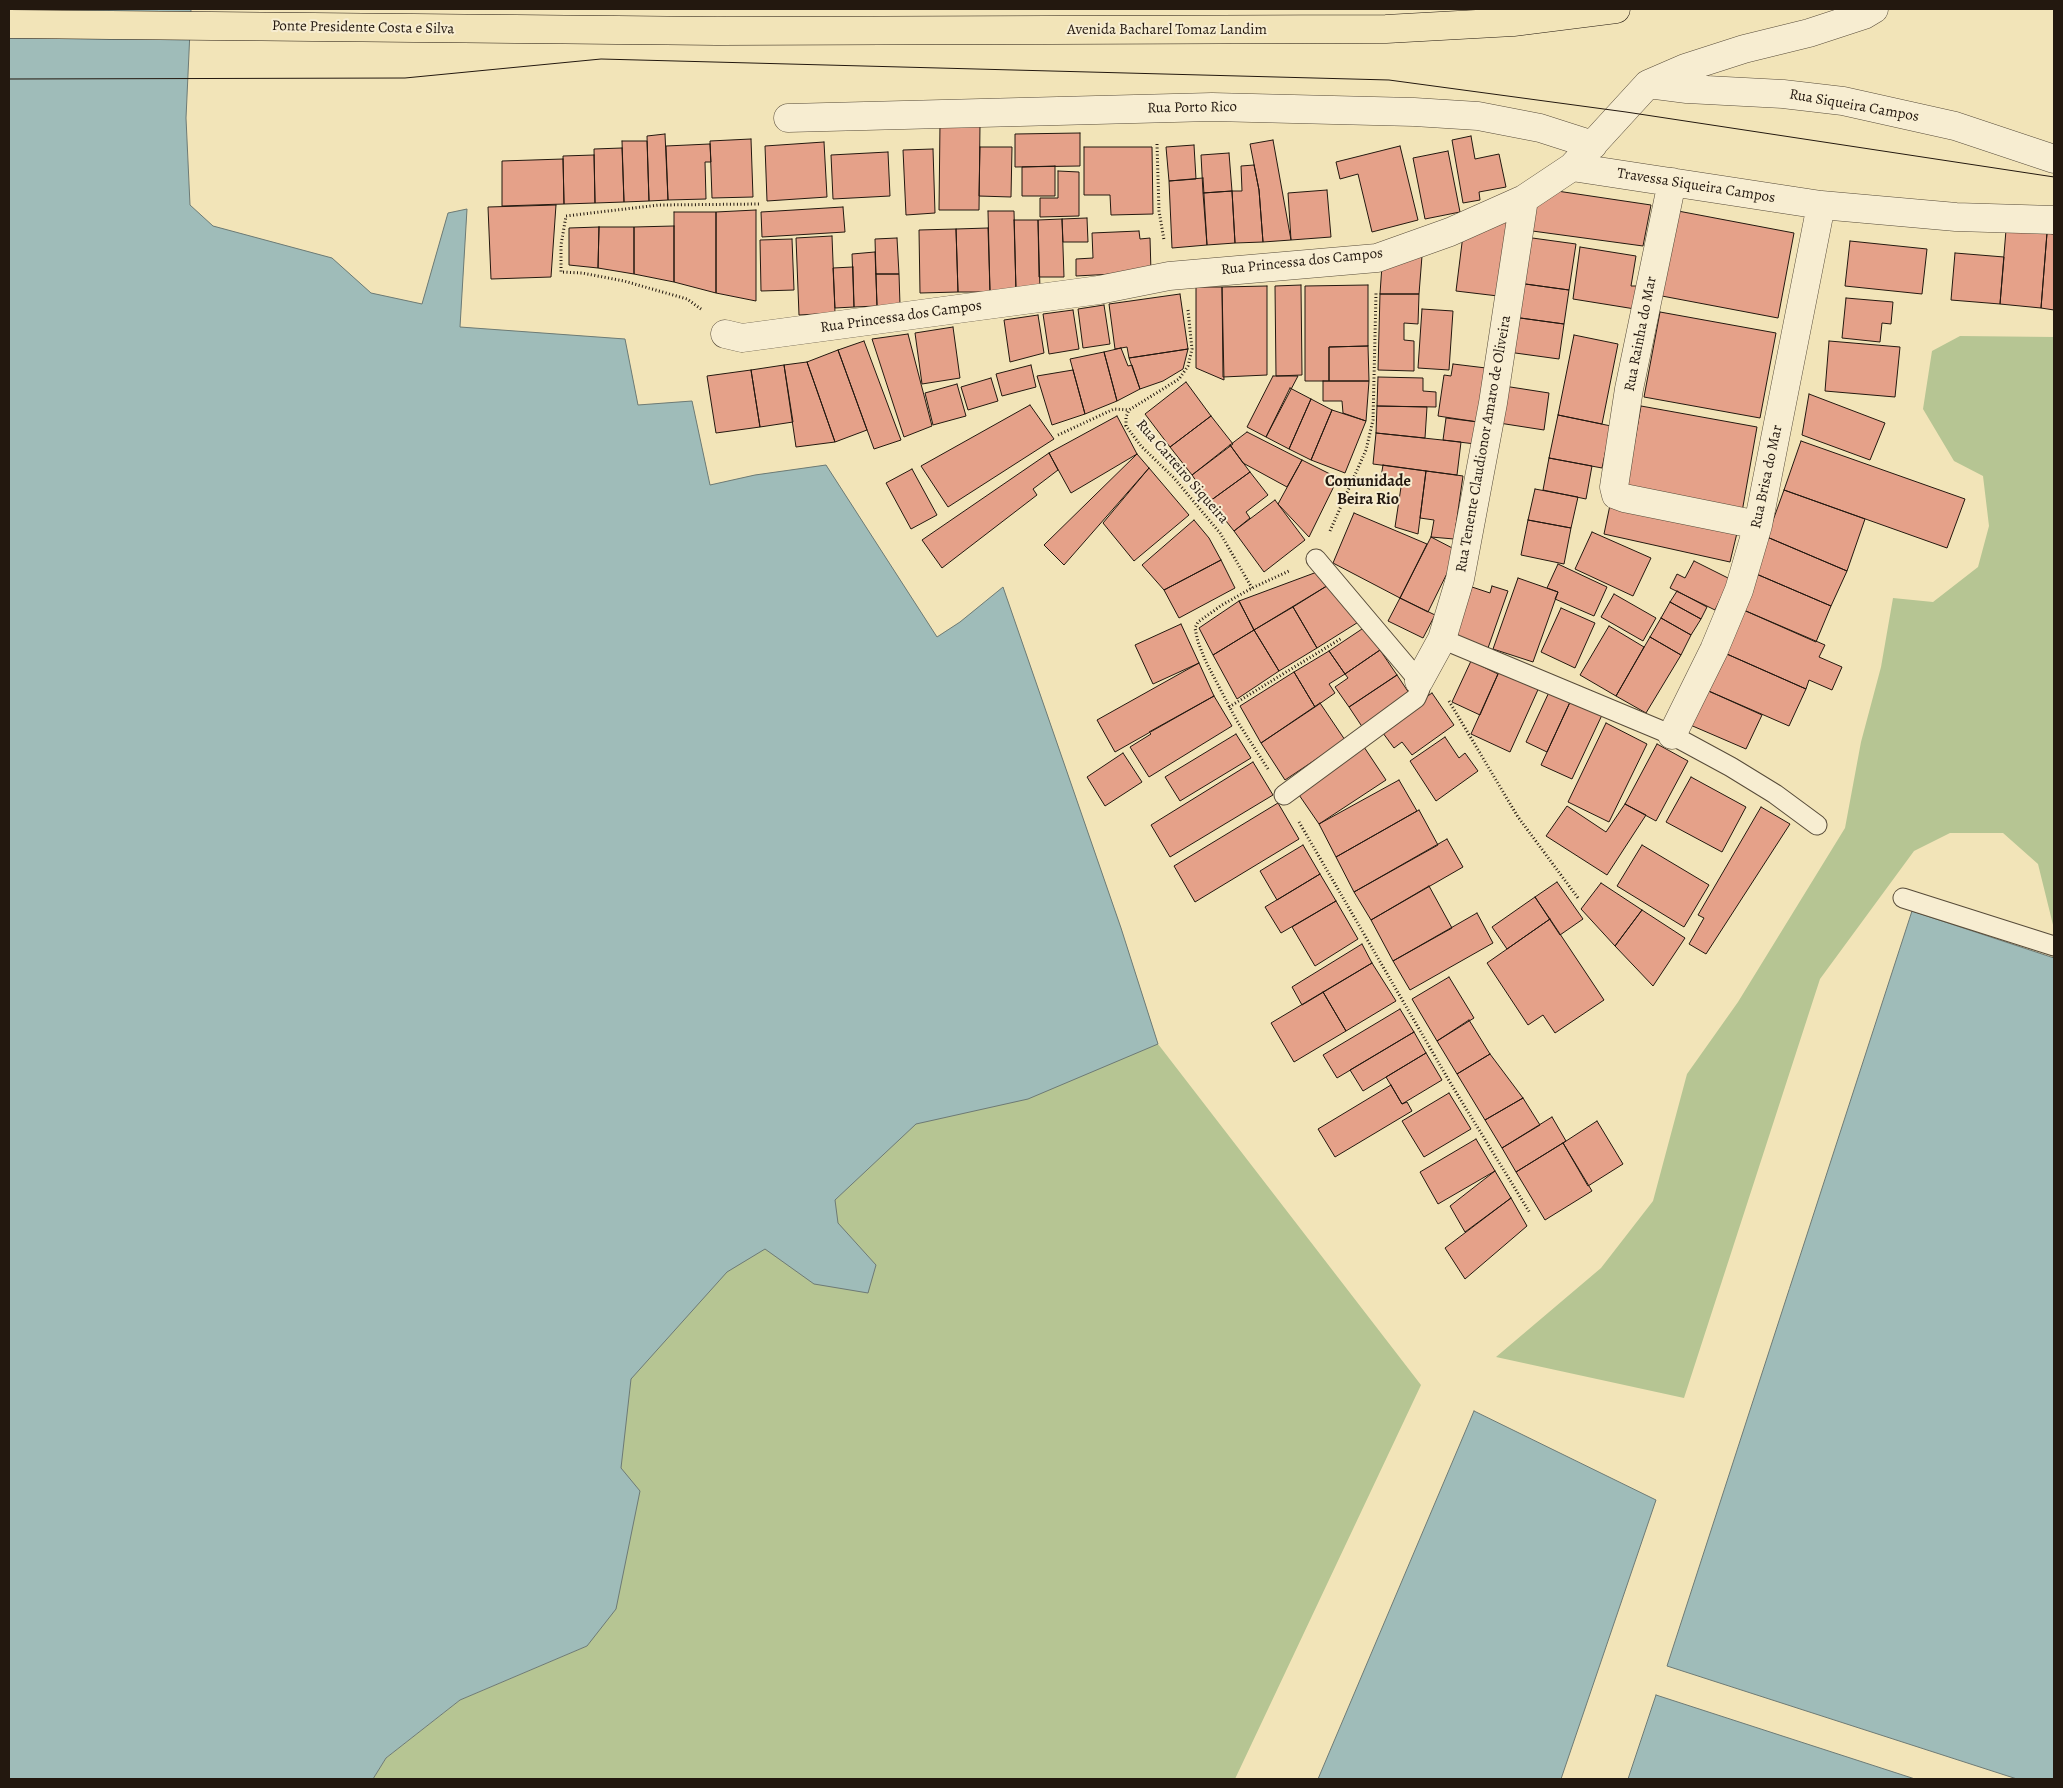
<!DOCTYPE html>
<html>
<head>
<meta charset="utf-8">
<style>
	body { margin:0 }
	#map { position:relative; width:2063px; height:1788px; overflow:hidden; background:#f2e4b8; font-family:Alegreya,serif }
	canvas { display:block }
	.frame { position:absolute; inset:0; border:10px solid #23180f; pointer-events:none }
</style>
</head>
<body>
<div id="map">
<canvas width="2063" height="1788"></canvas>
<div class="frame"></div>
</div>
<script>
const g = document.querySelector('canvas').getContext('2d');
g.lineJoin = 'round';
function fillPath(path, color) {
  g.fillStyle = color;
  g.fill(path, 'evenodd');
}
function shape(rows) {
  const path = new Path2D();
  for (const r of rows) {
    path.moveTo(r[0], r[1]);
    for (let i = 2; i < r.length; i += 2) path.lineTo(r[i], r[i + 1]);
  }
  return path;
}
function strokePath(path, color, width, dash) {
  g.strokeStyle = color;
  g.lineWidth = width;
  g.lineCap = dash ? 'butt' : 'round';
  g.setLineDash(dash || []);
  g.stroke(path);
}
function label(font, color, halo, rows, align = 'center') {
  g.font = font + ' Alegreya,serif';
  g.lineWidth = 4;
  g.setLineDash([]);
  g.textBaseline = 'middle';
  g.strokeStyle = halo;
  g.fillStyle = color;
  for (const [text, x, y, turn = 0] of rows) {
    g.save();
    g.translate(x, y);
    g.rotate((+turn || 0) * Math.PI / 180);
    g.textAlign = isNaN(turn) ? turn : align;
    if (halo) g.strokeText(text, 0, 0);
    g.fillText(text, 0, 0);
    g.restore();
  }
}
const green = shape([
	[190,206,213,226,332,258,371,293,422,304,448,213,467,209,460,327,625,339,638,405,692,401,710,485,755,475,826,465,937,637,960,622,1003,587,1121,928,1158,1044,1421,1385,1235,1779,373,1779,386,1758,460,1700,587,1646],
	[1960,336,2054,337,2054,929,2038,864,2003,833,1950,833,1914,851,1820,979,1684,1398,1496,1357,1601,1268,1653,1201,1687,1074,1738,1002,1845,828,1861,742,1881,667,1893,598,1933,602,1978,567,1989,526,1983,476,1954,461,1923,409,1932,351]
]);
const water = shape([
	[9,9,191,9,186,118,190,205,213,226,332,258,371,293,422,304,448,213,467,209,460,327,625,339,638,405,692,401,710,485,755,475,826,465,937,637,960,622,1003,587,1121,928,1158,1044,1028,1099,916,1124,835,1200,838,1223,876,1265,868,1293,814,1284,765,1249,727,1272,631,1379,621,1468,640,1491,616,1609,587,1646,460,1700,386,1758,373,1779,9,1779,9,9],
	[1912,911,2054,958,2054,1779,2017,1779,1667,1666,1912,911],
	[1474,1411,1656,1500,1561,1779,1318,1779,1474,1411],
	[1656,1695,1915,1779,1628,1779,1656,1695]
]);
const building = shape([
	[940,124,980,125,979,210,939,210,940,124],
	[1080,133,1080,166,1015,167,1015,134,1080,133],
	[665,134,668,200,649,201,647,136,665,134],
	[1471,136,1475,159,1499,154,1506,187,1479,192,1480,200,1463,203,1452,140,1471,136],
	[751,139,753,197,712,198,710,141,751,139],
	[1273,140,1291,240,1263,242,1259,190,1250,144,1273,140],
	[622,141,647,141,649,201,624,202,622,141],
	[824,142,827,197,767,201,765,146,824,142],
	[710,144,711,162,705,162,706,199,668,200,666,146,710,144],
	[1194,145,1196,179,1169,181,1166,147,1194,145],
	[1400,146,1418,220,1372,232,1358,174,1340,179,1336,162,1400,146],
	[980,147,1012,147,1011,197,979,196,980,147],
	[1084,147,1152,147,1153,214,1111,215,1110,195,1084,195,1084,147],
	[622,148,624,202,595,203,594,149,622,148],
	[933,149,935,213,906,215,903,150,933,149],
	[1448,151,1460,212,1425,219,1413,158,1448,151],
	[888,152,890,196,833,199,831,155,888,152],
	[1229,153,1232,191,1203,193,1201,155,1229,153],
	[594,155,595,203,564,204,563,156,594,155],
	[563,159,564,204,502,206,502,161,563,159],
	[1254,165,1259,190,1263,242,1235,243,1232,191,1242,191,1241,166,1254,165],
	[1055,166,1055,196,1022,196,1022,167,1055,166],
	[1058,171,1079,172,1079,216,1040,217,1040,198,1058,198,1058,171],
	[1203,178,1207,245,1172,248,1169,181,1203,178],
	[1327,190,1331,237,1291,240,1288,193,1327,190],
	[1232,191,1235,243,1207,245,1203,193,1232,191],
	[1557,191,1651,205,1643,246,1525,230,1529,206,1557,191],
	[556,205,551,277,491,279,488,207,556,205],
	[843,207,845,232,762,237,761,212,843,207],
	[756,210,756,301,716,293,716,212,756,210],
	[988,211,1014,211,1016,291,990,292,988,211],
	[1678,211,1794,233,1778,318,1662,296,1678,211],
	[674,212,716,212,716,293,674,282,674,212],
	[1508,215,1498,296,1456,291,1463,235,1508,215],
	[1087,218,1088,242,1063,242,1062,219,1087,218],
	[1062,219,1064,277,1039,277,1038,220,1062,219],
	[1014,220,1038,220,1040,290,1016,291,1014,220],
	[674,226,674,282,634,274,634,227,674,226],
	[599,227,598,268,569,265,569,228,599,227],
	[599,227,634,227,634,274,598,268,599,227],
	[988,228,990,292,958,292,956,229,988,228],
	[956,229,958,292,920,293,919,230,956,229],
	[2006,230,2047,233,2041,308,2000,304,2006,230],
	[1139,231,1140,239,1150,238,1151,272,1076,276,1076,259,1093,258,1092,233,1139,231],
	[2047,233,2054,234,2054,310,2041,308,2047,233],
	[832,236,835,313,799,315,796,238,832,236],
	[1525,237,1576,244,1569,290,1518,283,1525,237],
	[897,238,899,274,876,274,875,239,897,238],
	[792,239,794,290,761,291,760,240,792,239],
	[1850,241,1927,249,1922,294,1845,286,1850,241],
	[1580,247,1636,256,1631,286,1638,286,1635,309,1573,299,1580,247],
	[875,252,877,306,854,307,852,254,875,252],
	[1955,253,2004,257,2000,304,1951,300,1955,253],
	[1422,256,1419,294,1380,294,1382,265,1422,256],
	[853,267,854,307,835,308,833,268,853,267],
	[876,274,899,274,900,305,877,306,876,274],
	[1518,283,1569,290,1564,324,1513,317,1518,283],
	[1301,285,1302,375,1276,376,1275,286,1301,285],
	[1368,285,1368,346,1329,347,1329,381,1305,381,1305,286,1368,285],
	[1267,286,1267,375,1223,377,1222,287,1267,286],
	[1196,287,1222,287,1224,380,1196,368,1196,287],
	[1180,294,1188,349,1129,358,1127,347,1115,349,1109,304,1180,294],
	[1380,294,1419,294,1418,324,1404,323,1404,340,1414,341,1414,371,1378,370,1380,294],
	[1846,298,1893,302,1891,324,1882,323,1880,342,1842,338,1846,298],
	[1104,305,1110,344,1083,348,1078,309,1104,305],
	[1422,309,1453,311,1449,370,1418,368,1422,309],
	[1073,310,1079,349,1049,354,1043,314,1073,310],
	[1660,312,1776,333,1760,418,1644,397,1660,312],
	[1038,315,1044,353,1010,362,1004,320,1038,315],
	[1513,317,1564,324,1559,359,1508,352,1513,317],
	[953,327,960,378,922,384,915,333,953,327],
	[908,334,932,426,904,437,872,339,908,334],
	[1574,335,1618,344,1602,424,1558,415,1574,335],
	[864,341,901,440,874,449,838,350,864,341],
	[1829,341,1900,347,1895,397,1825,391,1829,341],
	[1368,346,1369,381,1329,381,1329,347,1368,346],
	[1121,348,1128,366,1132,365,1140,389,1117,401,1104,352,1121,348],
	[1188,349,1183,369,1163,381,1140,389,1129,358,1188,349],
	[838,350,867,430,835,442,807,362,838,350],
	[1104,352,1117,401,1085,414,1070,359,1104,352],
	[807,362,835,442,796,447,784,365,807,362],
	[1453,364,1486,368,1478,422,1438,416,1444,375,1451,376,1453,364],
	[784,365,793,422,760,427,751,370,784,365],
	[1031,365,1036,387,1002,396,996,374,1031,365],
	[751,370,760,427,716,433,707,376,751,370],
	[1073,370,1085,414,1052,425,1037,376,1073,370],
	[1273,376,1298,376,1266,437,1247,427,1273,376],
	[1378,377,1423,378,1423,391,1436,392,1436,407,1377,406,1378,377],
	[991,378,998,401,968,410,961,387,991,378],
	[1323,381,1369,381,1366,421,1343,413,1342,401,1323,401,1323,381],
	[1186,382,1211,416,1170,447,1145,414,1186,382],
	[957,384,966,416,933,425,925,393,957,384],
	[1504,386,1549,393,1544,430,1499,423,1504,386],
	[1290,388,1311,399,1289,449,1266,437,1290,388],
	[1809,394,1885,423,1870,460,1802,435,1809,394],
	[1311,399,1332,410,1311,460,1289,449,1311,399],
	[1030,405,1054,439,948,507,921,466,1030,405],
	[1377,406,1427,407,1425,438,1376,433,1377,406],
	[1641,406,1757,427,1742,512,1626,490,1641,406],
	[1332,410,1366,421,1345,473,1311,460,1332,410],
	[1558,415,1611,426,1602,468,1549,458,1558,415],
	[1117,416,1137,454,1071,493,1049,453,1117,416],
	[1211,416,1233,444,1192,475,1170,447,1211,416],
	[1446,418,1478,422,1475,444,1443,440,1446,418],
	[1247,432,1302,460,1287,487,1243,463,1230,445,1247,432],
	[1376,433,1461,442,1457,475,1373,464,1376,433],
	[1801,441,1965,499,1947,548,1784,490,1801,441],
	[1230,445,1250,472,1210,501,1192,475,1230,445],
	[1049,453,1058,470,1033,489,1037,495,942,568,922,540,1049,453],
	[1137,454,1149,468,1064,565,1044,545,1137,454],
	[1549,458,1592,466,1586,499,1543,490,1549,458],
	[1302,460,1338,478,1309,537,1278,504,1302,460],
	[1383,465,1426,471,1418,534,1395,527,1401,487,1380,483,1383,465],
	[1149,468,1189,515,1134,561,1103,523,1149,468],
	[912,469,937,515,911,529,886,483,912,469],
	[1426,471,1463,476,1454,539,1431,537,1434,520,1420,518,1426,471],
	[1250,472,1268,495,1246,512,1250,518,1234,531,1210,501,1250,472],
	[1535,489,1578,497,1571,528,1528,520,1535,489],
	[1784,490,1865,519,1847,571,1767,537,1784,490],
	[1275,500,1305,540,1264,572,1234,531,1275,500],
	[1610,505,1737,533,1730,562,1604,534,1610,505],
	[1354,513,1427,544,1400,598,1333,563,1354,513],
	[1194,520,1209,538,1221,560,1164,590,1142,565,1194,520],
	[1528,520,1571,528,1564,564,1521,555,1528,520],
	[1592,532,1651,558,1633,596,1575,569,1592,532],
	[1431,537,1458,551,1428,612,1400,598,1431,537],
	[1767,537,1847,571,1831,606,1754,573,1767,537],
	[1221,560,1235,588,1179,618,1164,590,1221,560],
	[1694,561,1730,579,1715,610,1670,588,1677,574,1685,578,1694,561],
	[1558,564,1607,587,1594,616,1555,599,1558,592,1547,588,1558,564],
	[1317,572,1330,584,1254,630,1239,601,1317,572],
	[1754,573,1831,606,1816,642,1739,608,1754,573],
	[1518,578,1558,592,1533,662,1493,649,1518,578],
	[1330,584,1360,621,1317,648,1293,607,1330,584],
	[1492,586,1508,591,1488,648,1455,636,1472,587,1490,593,1492,586],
	[1677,591,1707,607,1701,619,1670,602,1677,591],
	[1614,594,1656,618,1643,641,1601,617,1614,594],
	[1400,598,1435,615,1423,638,1388,621,1400,598],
	[1239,601,1254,630,1213,655,1199,628,1239,601],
	[1670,602,1701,619,1691,635,1661,618,1670,602],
	[1293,607,1317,648,1279,671,1254,630,1293,607],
	[1561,608,1595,623,1575,668,1541,652,1561,608],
	[1739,608,1825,645,1819,657,1842,667,1832,690,1809,680,1806,689,1720,651,1739,608],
	[1661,618,1691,635,1681,655,1650,637,1661,618],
	[1181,624,1199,663,1153,684,1135,645,1181,624],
	[1609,626,1644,647,1616,696,1580,675,1609,626],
	[1365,627,1380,650,1345,674,1329,651,1365,627],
	[1254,630,1279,671,1237,699,1213,655,1254,630],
	[1650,637,1681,655,1646,713,1616,696,1650,637],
	[1380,650,1397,675,1349,707,1335,687,1348,678,1345,674,1380,650],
	[1329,651,1345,674,1329,684,1335,693,1315,707,1294,672,1329,651],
	[1720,651,1806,689,1789,726,1704,689,1720,651],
	[1471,661,1498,674,1480,715,1452,702,1471,661],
	[1199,663,1214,696,1115,752,1097,720,1199,663],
	[1502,665,1541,683,1510,752,1471,734,1502,665],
	[1294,672,1315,707,1261,743,1240,706,1294,672],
	[1397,675,1411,696,1363,728,1349,707,1397,675],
	[1704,689,1762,715,1746,749,1688,724,1704,689],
	[1550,690,1571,700,1547,752,1526,742,1550,690],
	[1432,693,1454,725,1412,755,1402,742,1394,748,1380,729,1432,693],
	[1214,696,1232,726,1149,777,1130,747,1151,734,1149,732,1214,696],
	[1571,700,1602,715,1572,779,1541,765,1571,700],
	[1320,703,1345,740,1285,780,1261,743,1320,703],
	[1606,723,1647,744,1609,822,1568,802,1606,723],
	[1236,734,1251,758,1180,801,1165,777,1236,734],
	[1445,737,1459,758,1465,753,1478,771,1436,801,1410,761,1445,737],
	[1657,744,1688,761,1656,821,1625,804,1657,744],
	[1364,747,1386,780,1319,824,1297,792,1364,747],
	[1123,753,1142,782,1105,806,1087,777,1123,753],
	[1253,762,1273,795,1170,857,1151,825,1253,762],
	[1691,777,1746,807,1722,852,1666,822,1691,777],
	[1399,780,1417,811,1336,857,1319,824,1399,780],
	[1278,803,1299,839,1195,902,1174,866,1278,803],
	[1625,804,1646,815,1607,875,1546,836,1567,806,1606,832,1625,804],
	[1761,807,1790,824,1706,954,1689,944,1704,918,1698,915,1761,807],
	[1419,810,1438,845,1354,892,1336,857,1419,810],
	[1447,839,1463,867,1371,920,1354,892,1447,839],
	[1303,845,1320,874,1277,900,1260,871,1303,845],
	[1642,845,1709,885,1684,927,1617,886,1642,845],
	[1320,874,1336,901,1281,933,1265,907,1320,874],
	[1557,882,1583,919,1560,935,1535,897,1557,882],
	[1601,883,1642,910,1615,946,1581,909,1601,883],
	[1429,886,1452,928,1393,961,1371,920,1429,886],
	[1535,897,1550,919,1507,949,1492,927,1535,897],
	[1336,901,1358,939,1315,966,1292,927,1336,901],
	[1642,910,1685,938,1653,986,1615,946,1642,910],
	[1477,913,1493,943,1410,990,1393,961,1477,913],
	[1550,919,1604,1000,1555,1033,1543,1015,1528,1025,1487,963,1550,919],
	[1362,944,1372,963,1302,1005,1292,987,1362,944],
	[1372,963,1396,1001,1346,1031,1323,992,1372,963],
	[1449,977,1474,1018,1437,1041,1412,999,1449,977],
	[1323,992,1346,1031,1294,1062,1271,1023,1323,992],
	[1400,1009,1414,1032,1337,1078,1323,1055,1400,1009],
	[1469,1020,1490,1054,1457,1074,1437,1041,1469,1020],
	[1414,1032,1426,1053,1363,1091,1350,1070,1414,1032],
	[1426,1053,1442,1080,1402,1104,1386,1077,1426,1053],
	[1490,1054,1523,1098,1485,1120,1457,1074,1490,1054],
	[1391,1085,1402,1104,1407,1102,1412,1111,1335,1157,1318,1129,1391,1085],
	[1449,1093,1471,1129,1424,1157,1402,1121,1449,1093],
	[1523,1098,1540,1125,1502,1148,1485,1120,1523,1098],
	[1552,1117,1566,1141,1516,1172,1502,1148,1552,1117],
	[1597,1121,1623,1164,1588,1186,1563,1143,1597,1121],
	[1476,1139,1495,1171,1438,1204,1420,1172,1476,1139],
	[1563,1143,1592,1191,1545,1220,1516,1172,1563,1143],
	[1495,1171,1511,1198,1465,1232,1450,1206,1495,1171],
	[1511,1198,1527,1226,1465,1279,1445,1248,1511,1198]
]);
const path = shape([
	[1157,144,1159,211,1164,240],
	[701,309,687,299,624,281,582,273,561,272,561,245,566,216,659,205,761,204],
	[1188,310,1192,349,1188,366,1179,379,1129,410,1126,417,1126,426,1141,446,1174,478,1220,533,1252,588],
	[1058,435,1114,409,1129,410],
	[1330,531,1366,450,1373,420,1376,293],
	[1449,701,1518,817,1578,898],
	[1229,707,1342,638],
	[1268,769,1237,721,1206,662,1198,642,1195,628,1198,622,1222,605,1252,588,1289,571],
	[1299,822,1451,1084,1530,1213]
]);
const service = shape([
	[1442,639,1672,735,1731,767,1775,794,1817,825],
	[1284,795,1416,698,1420,689,1419,681,1316,559],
	[1903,898,2054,946]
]);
const minor = shape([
	[1648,84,1687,89,1783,94,1843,101,1955,126,2054,159],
	[788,118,1212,107,1414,112,1478,116,1540,128,1593,145],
	[1572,167,1821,205,1956,217,2054,220],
	[1672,182,1629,389,1614,487,1616,495,1624,498,1758,525],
	[725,334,742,338,1099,290,1169,276,1377,258,1450,232,1524,199,1572,167,1648,84,1685,68,1744,49,1809,33,1864,15,1874,9],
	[1419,681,1442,639,1460,579,1493,403,1524,199],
	[1672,735,1714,650,1739,590,1758,525,1821,205]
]);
const trunk = shape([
	[9,24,717,31,1386,29,1513,22,1616,9]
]);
const tram = shape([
	[9,79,405,78,601,59,1389,80,1626,112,2054,177]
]);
const streetNames = [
	["Ponte Presidente Costa e Silva",363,28,1],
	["Avenida Bacharel Tomaz Landim",1167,30],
	["Rua Siqueira Campos",1854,106,10],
	["Rua Porto Rico",1192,108,-1],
	["Travessa Siqueira Campos",1696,186,9],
	["Rua Princessa dos Campos",1302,262,-6],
	["Rua Princessa dos Campos",901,317,-8],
	["Rua Rainha do Mar",1641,334,-79],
	["Rua Tenente Claudionor Amaro de Oliveira",1484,444,-80],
	["Rua Carteiro Siqueira",1182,472,49],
	["Rua Brisa do Mar",1767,477,-78]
];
const neighbourhoodNames = [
	["Comunidade",1368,482],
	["Beira Rio",1368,500]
];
fillPath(green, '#b6c593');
fillPath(water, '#9fbcb9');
strokePath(water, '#6d7a75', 1);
fillPath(building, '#e5a189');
strokePath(building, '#23180f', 1);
strokePath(service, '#574b39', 21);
strokePath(minor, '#574b39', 29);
strokePath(trunk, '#23180f', 29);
strokePath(path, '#23180f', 3, [1, 2.5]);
strokePath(service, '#f7edd1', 19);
strokePath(minor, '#f7edd1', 28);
strokePath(trunk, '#f2e4b8', 28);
strokePath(tram, '#23180f', 1);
label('15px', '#23180f', '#f7edd1', streetNames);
label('bold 16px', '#23180f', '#f7edd1', neighbourhoodNames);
</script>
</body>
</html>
